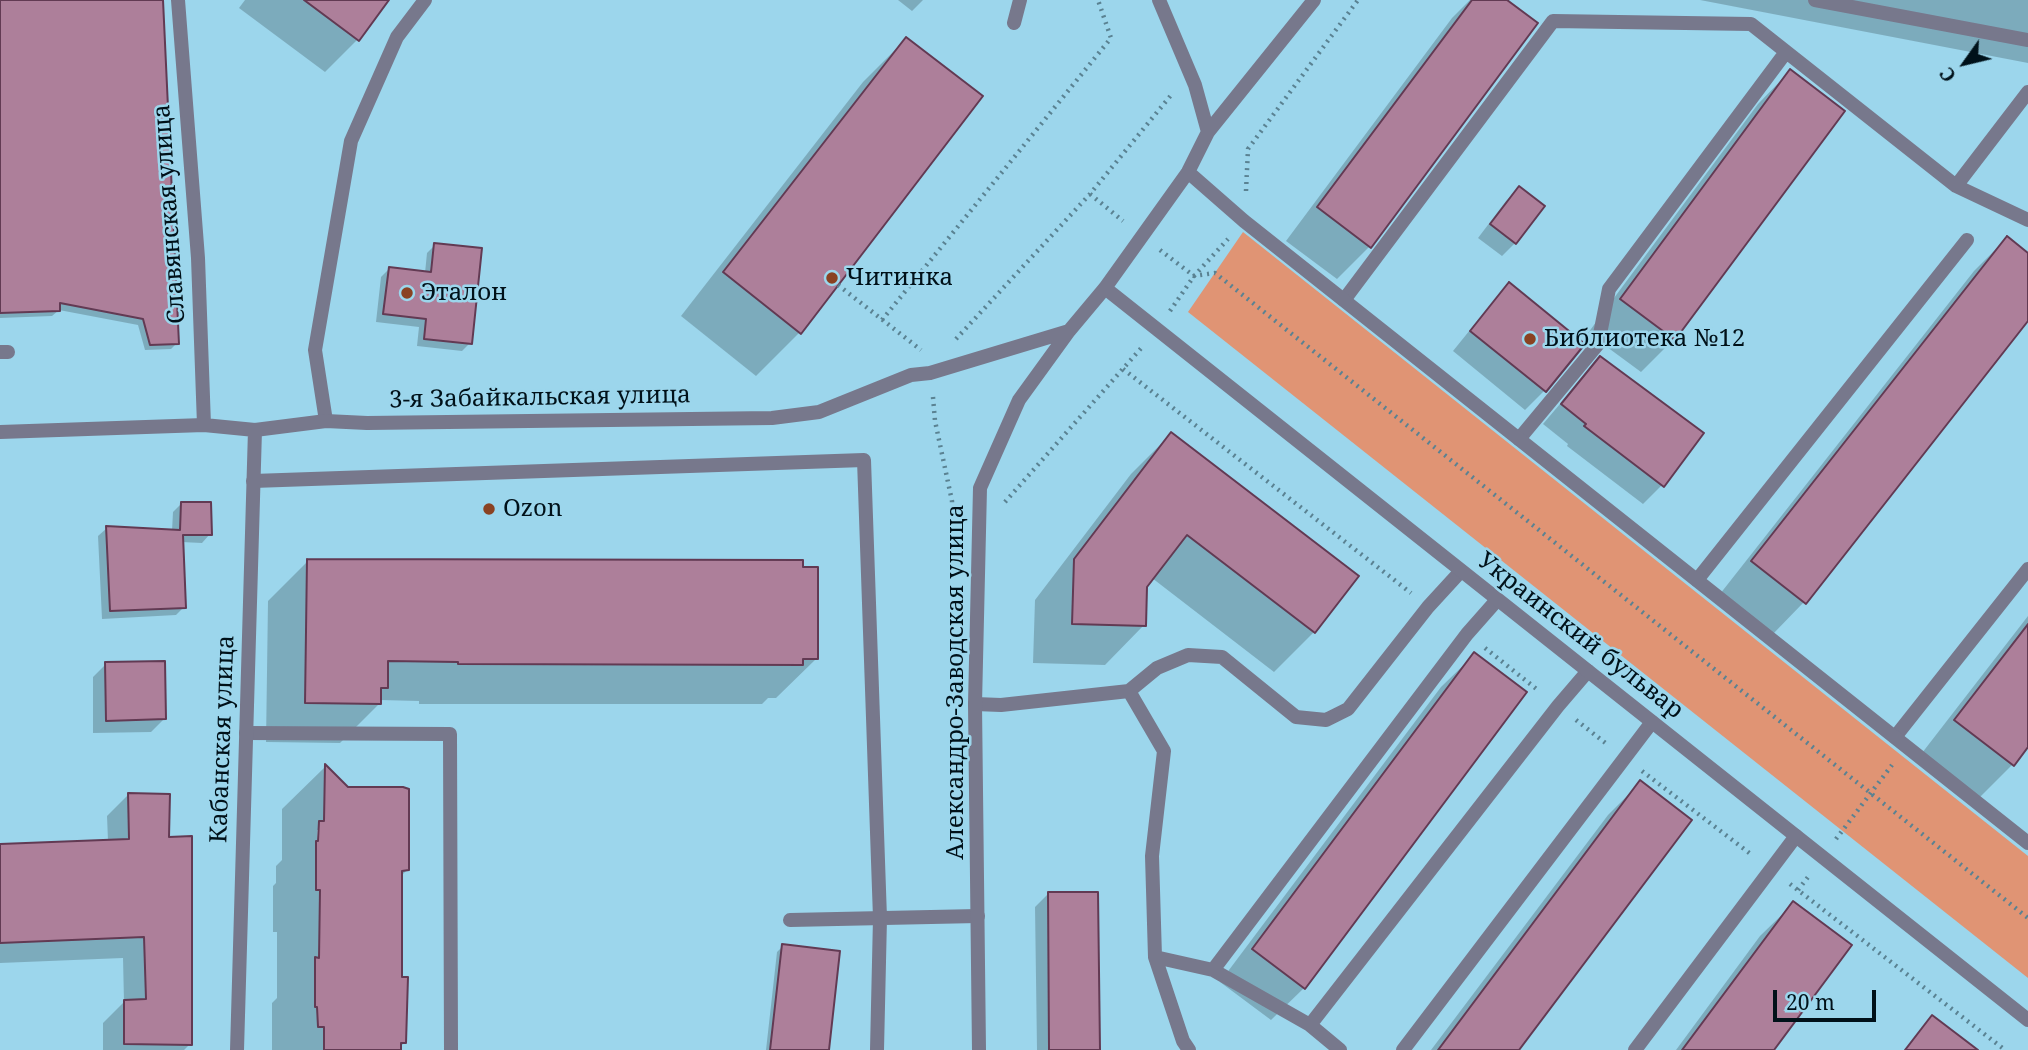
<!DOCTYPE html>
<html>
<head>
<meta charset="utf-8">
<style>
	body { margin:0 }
	#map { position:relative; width:2028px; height:1050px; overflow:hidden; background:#9cd6ec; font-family:"Noto Serif",serif }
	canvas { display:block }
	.north { position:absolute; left:1930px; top:28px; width:70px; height:70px; -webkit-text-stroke:5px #9cd6ec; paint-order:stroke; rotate:236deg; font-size:19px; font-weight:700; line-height:28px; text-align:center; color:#001119 }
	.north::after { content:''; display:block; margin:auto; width:24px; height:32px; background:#001119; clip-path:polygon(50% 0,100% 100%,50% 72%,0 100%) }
	.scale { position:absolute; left:1773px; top:990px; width:103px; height:32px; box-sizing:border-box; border:4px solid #001119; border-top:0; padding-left:9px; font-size:21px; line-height:24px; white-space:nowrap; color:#001119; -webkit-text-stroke:5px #9cd6ec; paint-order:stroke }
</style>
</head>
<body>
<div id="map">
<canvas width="2028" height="1050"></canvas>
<div class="north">С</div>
<div class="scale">20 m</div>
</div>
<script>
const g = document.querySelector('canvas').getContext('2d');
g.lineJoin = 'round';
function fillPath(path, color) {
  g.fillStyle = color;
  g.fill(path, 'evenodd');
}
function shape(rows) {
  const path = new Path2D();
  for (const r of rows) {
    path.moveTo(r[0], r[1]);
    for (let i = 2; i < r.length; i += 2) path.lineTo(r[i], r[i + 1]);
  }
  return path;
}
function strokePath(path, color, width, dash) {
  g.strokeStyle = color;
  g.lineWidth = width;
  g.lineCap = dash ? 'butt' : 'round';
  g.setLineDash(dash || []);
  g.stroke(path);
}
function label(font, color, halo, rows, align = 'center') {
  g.font = font + ' "Noto Serif",serif';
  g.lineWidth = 5;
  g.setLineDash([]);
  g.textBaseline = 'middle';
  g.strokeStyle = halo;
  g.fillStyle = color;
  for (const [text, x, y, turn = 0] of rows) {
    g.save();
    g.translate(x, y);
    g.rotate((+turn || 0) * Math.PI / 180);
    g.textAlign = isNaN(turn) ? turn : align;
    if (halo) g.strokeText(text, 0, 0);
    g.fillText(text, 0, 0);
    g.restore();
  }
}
const green = shape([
	[1243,232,2028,856,2028,978,1188,312]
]);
const shadow = shape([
	[0,0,161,0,177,343,171,349,145,350,138,325,59,310,52,316,0,318],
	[245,0,387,0,358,39,325,72,239,8],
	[898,0,923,0,912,11],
	[1470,0,1504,0,1370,246,1337,279,1286,241,1452,18],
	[1700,0,2028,0,2028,63],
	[906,39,800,332,756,376,681,316,863,82],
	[1790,71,1843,111,1674,339,1641,372,1588,333,1758,104],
	[1519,188,1515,243,1502,256,1478,238,1506,201],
	[2007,238,2028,255,2028,318,1804,602,1772,635,1720,594,1974,271],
	[435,245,470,343,462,351,417,346,419,327,376,322,381,277,389,269,425,273,427,253],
	[1510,285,1544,391,1525,410,1453,351,1491,304],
	[1601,359,1662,485,1643,504,1567,446,1568,444,1543,424,1582,378],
	[1171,434,1314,632,1274,672,1152,578,1145,586,1144,625,1105,665,1033,663,1035,600,1131,474],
	[181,504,210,534,202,543,181,542,184,607,176,615,102,619,98,536,107,528,172,531,173,512],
	[308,561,816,659,776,698,768,698,762,704,419,704,419,701,380,700,380,703,340,743,266,742,268,601],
	[2028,616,2028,745,2012,765,1980,797,1922,753],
	[1474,655,1304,988,1271,1020,1220,982,1441,687],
	[106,664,164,719,151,732,93,733,93,677],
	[325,767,407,870,400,877,400,979,405,1042,400,1047,400,1050,272,1050,272,1003,277,998,277,932,273,932,273,886,276,883,276,866,282,860,282,809],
	[317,830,320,830,317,849],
	[1640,783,1517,1050,1431,1050,1608,815],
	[129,794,167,839,190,1044,184,1050,103,1050,103,1023,124,1002,123,958,0,963,0,846,108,841,107,816],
	[1048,894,1098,1050,1037,1050,1035,907],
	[1793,904,1772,1050,1676,1050,1760,936],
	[783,946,827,1050,766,1050,777,952],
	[1933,1017,1973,1050,1904,1050]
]);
const building = shape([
	[0,0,163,0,179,344,150,345,143,319,60,303,60,311,0,313,0,0],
	[304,0,389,0,359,41,304,0],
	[1472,0,1507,0,1538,23,1371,248,1317,207,1472,0],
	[906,37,983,96,801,334,723,272,906,37],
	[1790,69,1845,111,1675,340,1620,299,1790,69],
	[1519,186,1545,206,1516,244,1490,224,1519,186],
	[2007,236,2028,253,2028,321,1806,604,1751,561,2007,236],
	[434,243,482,248,472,344,424,339,426,319,383,314,389,267,431,272,434,243],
	[1509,282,1585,344,1546,392,1470,331,1509,282],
	[1600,356,1704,433,1664,487,1584,426,1586,424,1561,404,1600,356],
	[1171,432,1359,576,1315,633,1187,535,1147,587,1146,626,1072,624,1074,559,1171,432],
	[181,502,211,502,212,535,183,535,186,608,110,611,106,526,180,530,181,502],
	[307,559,803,560,803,567,818,567,818,659,803,659,803,665,458,664,458,662,388,661,388,688,381,688,381,704,305,703,307,559],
	[2028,624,2028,747,2014,766,1954,720,2028,624],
	[1474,652,1527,692,1305,989,1252,949,1474,652],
	[165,661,166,719,106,721,105,662,165,661],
	[325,764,348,787,403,787,409,789,409,870,402,871,402,977,408,977,406,1043,401,1043,401,1050,324,1050,324,1027,318,1027,317,1007,315,1007,315,957,319,958,320,890,316,890,316,841,318,841,319,821,324,821,325,764],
	[1640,780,1692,820,1519,1050,1438,1050,1640,780],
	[128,793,170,794,169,837,192,836,192,1045,124,1044,124,1000,146,999,144,937,0,943,0,844,129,839,128,793],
	[1048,892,1098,892,1100,1050,1049,1050,1048,892],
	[1793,901,1852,945,1774,1050,1682,1050,1793,901],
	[782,944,840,951,829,1050,770,1050,782,944],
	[1932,1015,1978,1050,1905,1050,1932,1015]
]);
const path = shape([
	[1246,191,1248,149,1358,0],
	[1090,194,1123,221],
	[1160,250,1194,276,1215,273,2028,918],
	[838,285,921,350],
	[1170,311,1194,276,1228,239],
	[882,320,1111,38,1098,0],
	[956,339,1090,194,1172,94],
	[1123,369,1411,593],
	[933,397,935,421,952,501,952,523],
	[1005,502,1143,346],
	[1485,648,1539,691],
	[1576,720,1608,745],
	[1642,771,1752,855],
	[1836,839,1892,765],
	[1790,884,2005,1050],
	[1798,890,1808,877]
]);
const service = shape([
	[1815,0,2028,40],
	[1014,23,1020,0],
	[1956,186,2028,92],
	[1344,300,1553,21,1751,24,1956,186,2028,220],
	[0,352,8,352],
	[326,421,315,350,351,141,397,37,425,0],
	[1519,439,1598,344,1609,289,1786,52],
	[253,481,864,460,880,918,877,1050],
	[1697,580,1967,240],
	[1129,691,1164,751,1152,856,1155,957,1183,1041,1189,1050],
	[975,704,1001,705,1129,691,1157,668,1188,655,1222,657,1296,717,1326,720,1348,709,1428,607,1461,571],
	[246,733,450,734,451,1050],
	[1895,737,2028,569],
	[790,920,978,916],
	[1155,957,1213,970,1310,1025,1340,1050],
	[1213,970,1467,634,1497,600],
	[1310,1025,1558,706,1588,671],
	[1403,1050,1652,722],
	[1635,1050,1796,836]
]);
const minor = shape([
	[178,0,198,258,204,425],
	[1159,0,1195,85,1208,132],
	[1188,172,1244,221,2028,843],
	[1105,288,2028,1020],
	[0,432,204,425,255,430,326,421,367,423,772,418,819,412,911,375,930,373,1069,331],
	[237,1050,255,430],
	[979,1050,975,704,980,488,1019,400,1069,331,1105,288,1188,172,1208,132,1314,0]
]);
const markers = [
	[832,278,7,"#8a4222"],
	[407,293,7,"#8a4222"],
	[1530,339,7,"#8a4222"],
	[489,509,7,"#8a4222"]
];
const streetNames = [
	["Славянская улица",170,214,-94],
	["3-я Забайкальская улица",540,398,-1],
	["Украинский бульвар",1580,636,38],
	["Александро-Заводская улица",956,682,-90],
	["Кабанская улица",223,739,-88]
];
const poiNames = [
	["Читинка",846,278],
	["Эталон",421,293],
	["Библиотека №12",1544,339],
	["Ozon",503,509]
];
fillPath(green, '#e09474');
fillPath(shadow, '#0003');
fillPath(building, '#ad7f9a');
strokePath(building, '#623a53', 2);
strokePath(path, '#5a8292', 4.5, [2, 5]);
strokePath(service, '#77788c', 14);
strokePath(minor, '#77788c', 14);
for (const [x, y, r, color] of markers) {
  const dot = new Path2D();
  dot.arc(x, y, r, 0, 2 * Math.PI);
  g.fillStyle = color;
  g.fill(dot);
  strokePath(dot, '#9cd6ec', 2.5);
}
label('24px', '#001119', '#9cd6ec', streetNames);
label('24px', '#001119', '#9cd6ec', poiNames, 'left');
</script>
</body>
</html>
